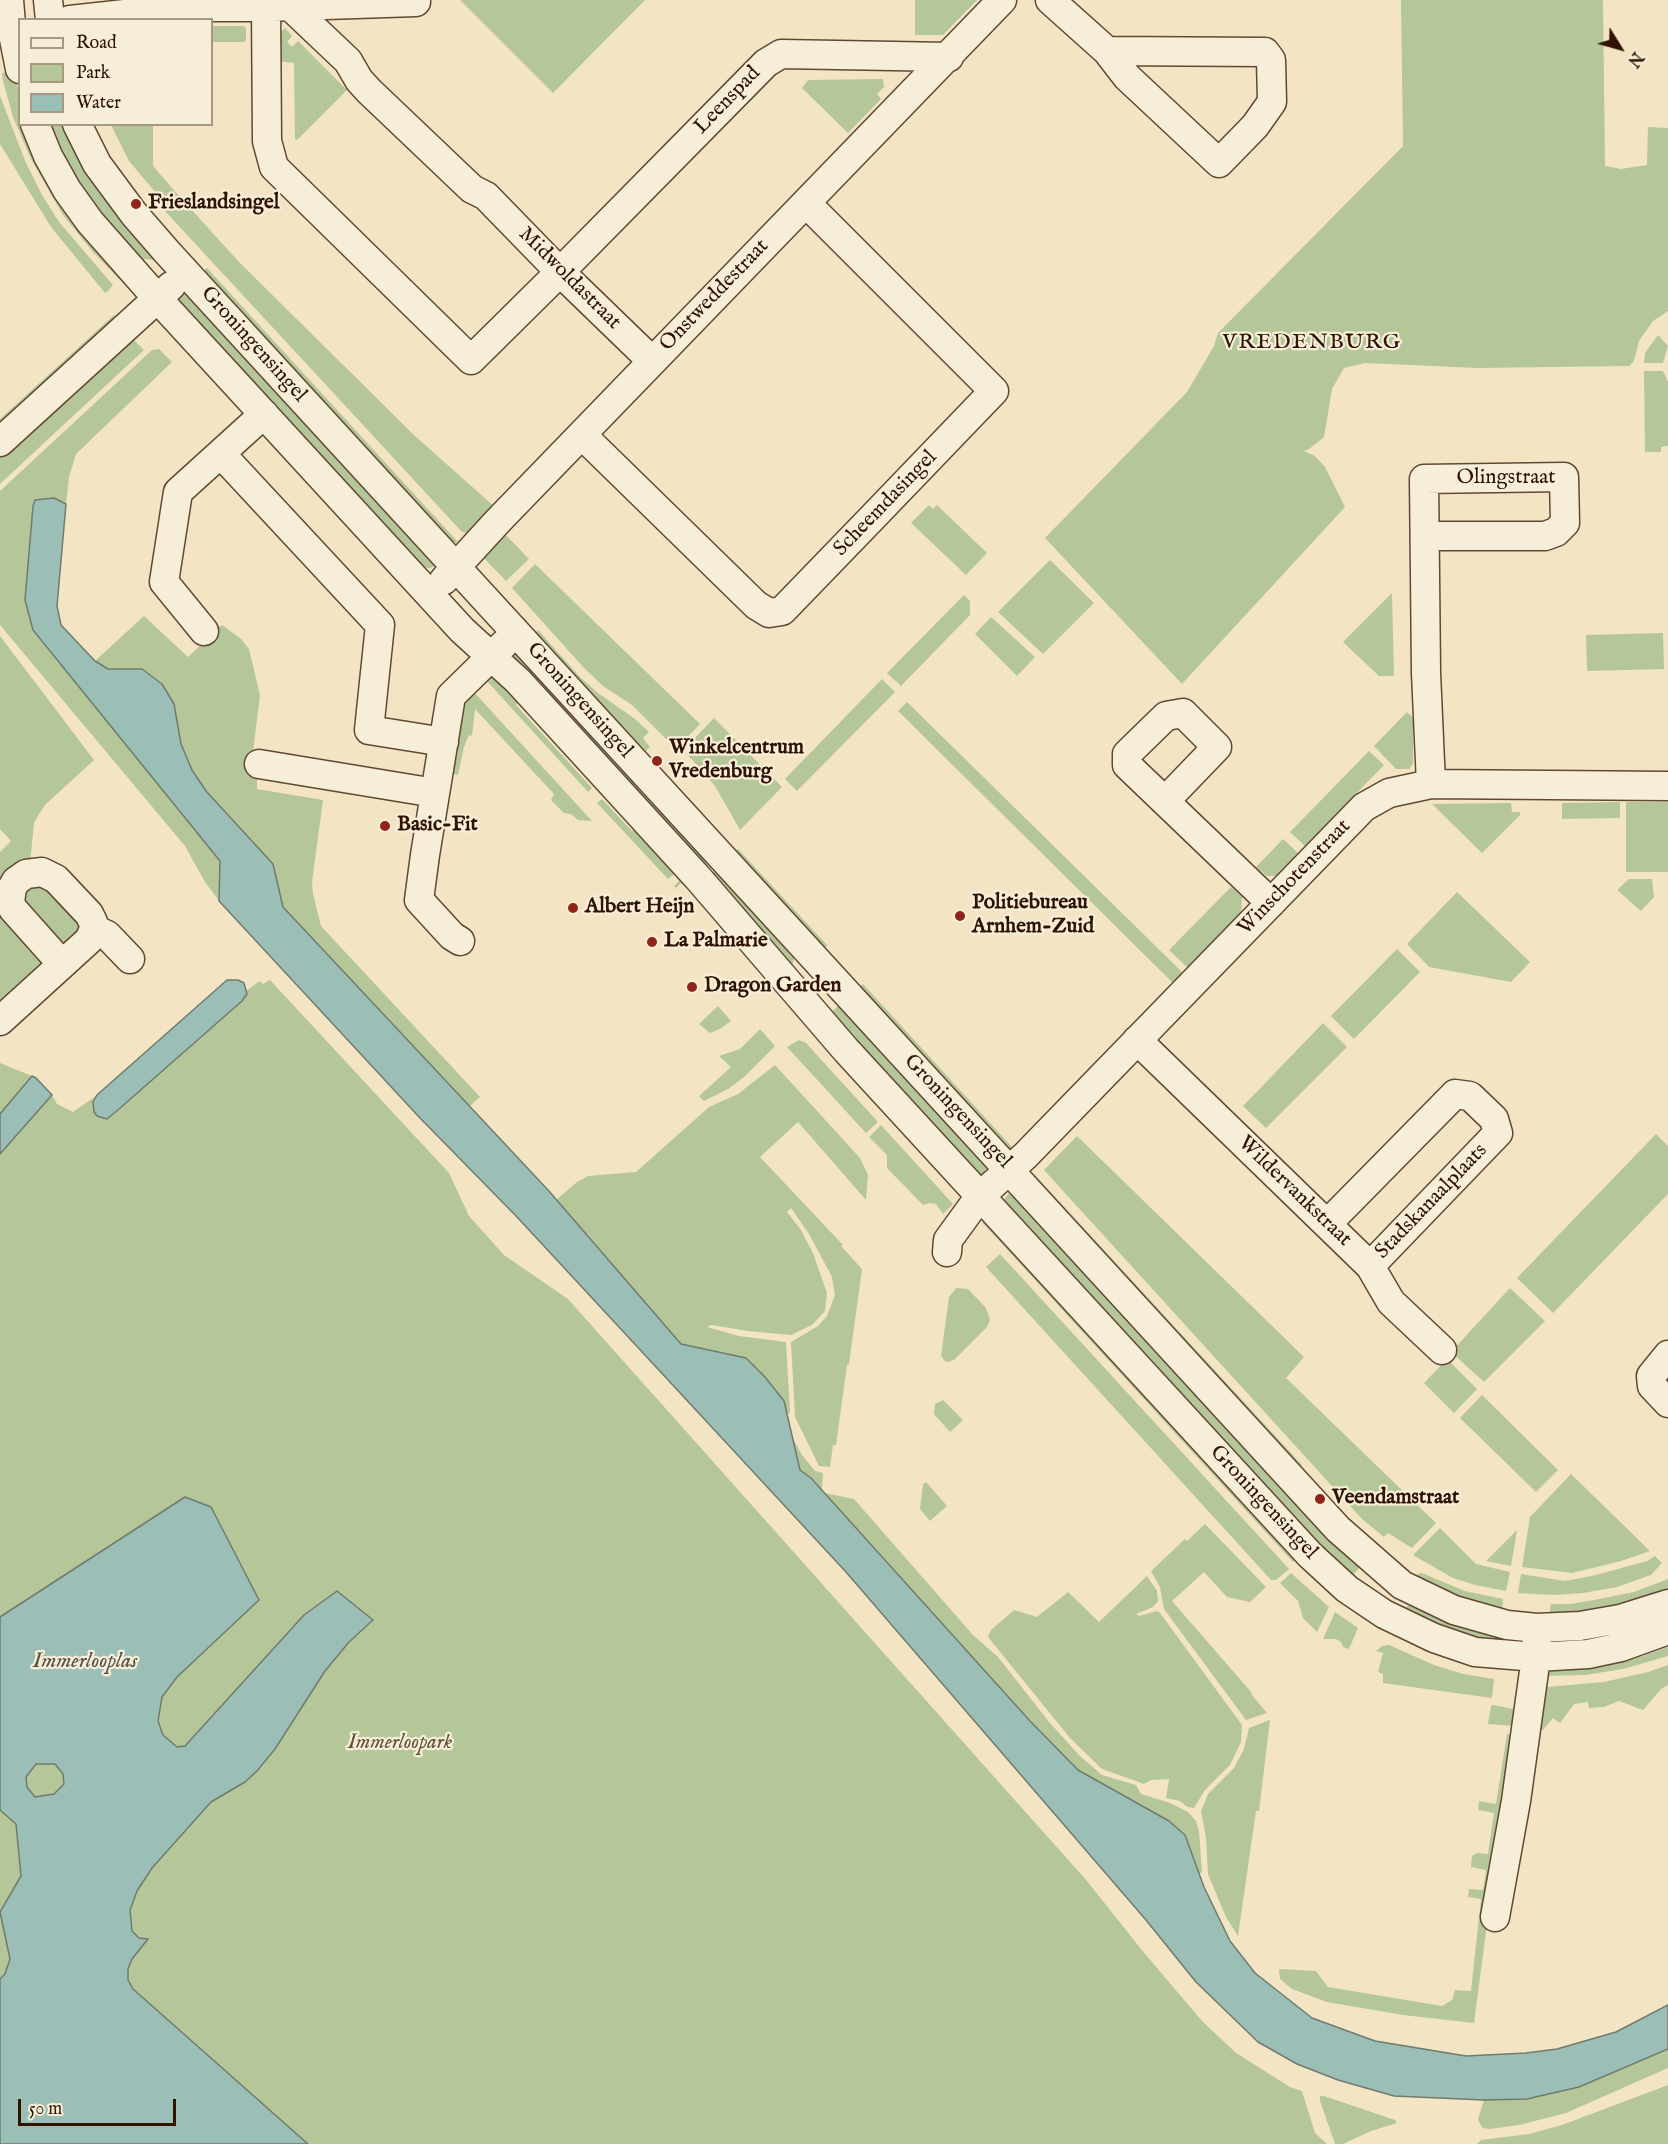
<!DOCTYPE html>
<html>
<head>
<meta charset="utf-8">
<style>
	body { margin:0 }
	#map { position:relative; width:1668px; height:2144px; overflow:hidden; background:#f3e5c4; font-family:"IM FELL English",serif }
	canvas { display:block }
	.legend { position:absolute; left:18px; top:18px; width:195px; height:108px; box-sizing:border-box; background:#f7eed9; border:2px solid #a79783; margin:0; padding:8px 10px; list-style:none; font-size:18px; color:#301403 }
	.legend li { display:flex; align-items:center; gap:12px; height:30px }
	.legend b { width:30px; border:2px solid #a79783 }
	.north { position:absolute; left:1590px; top:18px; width:60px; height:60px; -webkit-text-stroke:4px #f7eed9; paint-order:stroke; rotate:127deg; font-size:16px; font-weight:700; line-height:24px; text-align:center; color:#301403 }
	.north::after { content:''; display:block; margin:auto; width:21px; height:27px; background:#301403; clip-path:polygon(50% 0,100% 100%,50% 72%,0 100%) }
	.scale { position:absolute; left:18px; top:2099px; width:158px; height:27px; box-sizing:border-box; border:3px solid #301403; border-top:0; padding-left:8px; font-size:18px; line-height:21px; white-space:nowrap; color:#301403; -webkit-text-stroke:4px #f7eed9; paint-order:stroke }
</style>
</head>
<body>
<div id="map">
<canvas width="1668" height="2144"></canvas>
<ul class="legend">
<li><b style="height:8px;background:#f7eed9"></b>Road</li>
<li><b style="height:16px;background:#b5c699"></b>Park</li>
<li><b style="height:16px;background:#9bbfb6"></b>Water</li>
</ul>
<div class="north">N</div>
<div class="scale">50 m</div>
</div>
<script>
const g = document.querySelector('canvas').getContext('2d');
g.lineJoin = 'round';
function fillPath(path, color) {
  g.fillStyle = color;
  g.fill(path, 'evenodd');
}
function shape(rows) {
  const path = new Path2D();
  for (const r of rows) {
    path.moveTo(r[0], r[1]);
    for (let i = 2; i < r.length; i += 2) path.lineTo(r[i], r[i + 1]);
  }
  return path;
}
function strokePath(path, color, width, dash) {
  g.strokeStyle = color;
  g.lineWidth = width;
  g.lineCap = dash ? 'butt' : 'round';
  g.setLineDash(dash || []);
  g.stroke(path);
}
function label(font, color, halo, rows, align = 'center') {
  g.font = font + ' "IM FELL English",serif';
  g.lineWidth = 4.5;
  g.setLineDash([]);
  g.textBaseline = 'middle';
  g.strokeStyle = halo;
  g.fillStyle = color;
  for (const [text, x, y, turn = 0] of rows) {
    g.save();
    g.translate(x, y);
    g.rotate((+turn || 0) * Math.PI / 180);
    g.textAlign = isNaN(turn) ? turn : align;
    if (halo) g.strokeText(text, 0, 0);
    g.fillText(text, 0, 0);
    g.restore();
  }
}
const green = shape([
	[460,0,645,0,553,93],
	[915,0,977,0,943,35,915,35],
	[1401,0,1603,0,1605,166,1621,169,1647,165,1648,127,1668,128,1668,311,1653,321,1639,341,1634,361,1629,366,1477,368,1365,363,1344,368,1332,389,1324,437,1309,449,1304,451,1315,456,1325,467,1345,507,1182,684,1045,538,1187,392,1214,346,1218,333,1403,146],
	[212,26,243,26,246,28,246,40,244,42,212,42],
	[285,28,292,36,287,42,292,47,298,41,347,90,297,140,295,139,294,63,276,61,276,37],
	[14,71,19,93,20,124,30,125,128,273,120,280,93,252,63,215,31,159,13,117,3,81,2,73],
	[883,79,884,87,877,94,881,99,848,133,802,88,808,80],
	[0,96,26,163,42,195,59,222,113,285,108,291,105,293,51,227,0,144],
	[44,125,71,125,159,254,155,260,144,259,136,265,105,229],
	[111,125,153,125,153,166,179,196,240,263,415,436,496,508,475,530,467,533,462,532,153,198,156,193,129,161],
	[207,268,457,541,457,542,448,543,199,275],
	[190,293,440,564,430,568,418,567,172,299,182,294],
	[114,315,116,319,0,426,0,419],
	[129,335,144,350,0,484,0,453],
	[1658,335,1668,346,1663,363,1644,363,1645,353],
	[159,349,172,362,76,454,69,477,66,504,54,498,35,501,33,506,25,600,33,630,220,861,219,901,205,882,185,846,0,625,0,491,152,350],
	[1644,371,1663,371,1668,382,1668,446,1661,447,1661,452,1645,452],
	[929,505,933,509,937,505,987,553,966,575,911,523],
	[502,531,529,559,506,581,482,556],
	[1050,560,1094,603,1043,654,998,612],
	[535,564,700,724,676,749,632,705,603,686,585,669,512,588],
	[1392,593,1394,676,1379,676,1343,642],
	[964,595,970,601,970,615,901,686,887,673],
	[144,616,188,657,222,625,241,639,249,649,260,695,253,752,257,755,257,789,323,800,312,882,313,894,321,926,480,1097,469,1107,283,907,273,864,206,791,192,770,181,744,174,704,142,669,108,669,95,661],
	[991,617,1035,657,1017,676,975,634],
	[538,630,580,677,598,693,635,719,649,732,643,738,650,747,646,751,611,719,531,637],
	[1663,633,1664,669,1587,671,1586,635],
	[0,636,94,760,45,805,39,814,34,823,30,864,14,872,43,953,42,964,0,1001,0,852,11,841,0,829],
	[519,653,713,854,698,868,509,655],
	[501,675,519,700,516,705,592,788,588,792,485,679,487,677],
	[882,679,895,692,797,791,785,779],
	[472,690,592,821,578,820,571,814,564,813,551,800,554,794,475,709,472,736,469,735,464,747,458,775,452,774,461,704],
	[907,702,1183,973,1173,983,898,711],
	[1407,712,1413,718,1413,764,1409,769,1396,769,1374,746],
	[714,718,782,787,740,830,715,786,686,753,693,746,690,743],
	[1369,751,1384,765,1305,846,1290,832],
	[602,799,632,831,636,828,683,881,676,888,674,886,679,881,674,874,668,879,597,803],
	[1620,802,1620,818,1562,819,1562,803],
	[1626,802,1668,802,1668,872,1626,872],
	[1511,803,1512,812,1520,812,1520,815,1482,853,1432,804],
	[1283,839,1298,853,1276,876,1267,876,1256,867],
	[738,849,827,945,826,947,818,948,735,852],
	[722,864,795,955,791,971,707,878],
	[37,878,84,929,65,946,18,898],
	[1629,879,1652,879,1654,897,1641,911,1617,890],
	[1231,887,1242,897,1241,915,1189,969,1169,950],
	[1457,892,1530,962,1511,982,1429,967,1407,944],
	[1397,949,1420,972,1354,1039,1331,1016],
	[270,980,449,1173,469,1216,504,1255,568,1299,1087,1881,1141,1949,1202,2021,1236,2053,1290,2087,1302,2091,1315,2133,1327,2144,0,2144,0,1063,32,1076,23,1088,47,1100,52,1095,57,1104,73,1112,260,981,263,984],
	[863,984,1012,1147,1011,1149,1009,1150,854,991],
	[846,999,991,1162,988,1176,976,1177,825,1018],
	[718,1006,731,1021,720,1029,710,1033,699,1024],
	[1323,1023,1347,1047,1266,1128,1243,1106],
	[760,1029,775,1046,744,1077,728,1089,704,1101,699,1096,731,1067,719,1056,740,1049],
	[799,1040,806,1043,878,1122,866,1133,787,1047],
	[775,1065,860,1158,868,1175,866,1200,798,1122,760,1157,843,1245,841,1246,862,1269,849,1364,847,1365,836,1445,833,1445,830,1467,819,1466,795,1417,791,1342,818,1326,827,1316,835,1295,832,1277,809,1234,791,1208,787,1212,801,1230,813,1253,827,1293,825,1311,812,1325,791,1335,748,1331,711,1325,707,1327,739,1336,786,1342,790,1413,786,1414,784,1401,720,1352,681,1344,556,1200,577,1182,588,1176,636,1172,709,1107,738,1094],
	[881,1125,953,1204,943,1214,936,1204,929,1203,923,1205,887,1168,887,1155,869,1137],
	[1656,1134,1668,1146,1668,1194,1553,1313,1517,1278],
	[1077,1136,1304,1357,1286,1378,1436,1523,1412,1548,1388,1533,1384,1537,1362,1519,1044,1170],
	[1033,1173,1302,1465,1295,1472,1032,1174],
	[1008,1194,1012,1194,1362,1564,1348,1582,1003,1201],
	[992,1221,1295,1559,1293,1562,982,1222],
	[1000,1254,1289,1569,1276,1580,1271,1580,986,1267],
	[956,1288,968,1289,986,1308,990,1320,987,1327,954,1360,948,1362,945,1361,941,1356,949,1297],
	[1510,1288,1545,1321,1484,1382,1451,1352],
	[1447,1359,1477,1389,1454,1413,1424,1383],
	[1482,1395,1558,1470,1536,1492,1460,1418],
	[943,1400,963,1420,950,1432,934,1414,935,1404],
	[791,1435,802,1455,815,1471,823,1473,822,1490,811,1478,800,1470],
	[1571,1474,1650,1551,1621,1561,1572,1573,1522,1567,1530,1517],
	[926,1482,947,1506,930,1521,920,1509,923,1484],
	[825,1493,854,1499,973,1635,998,1657,1050,1723,1080,1756,1102,1775,1136,1785,1141,1794,1170,1803,1188,1812,1196,1821,1199,1831,1202,1872,1199,1874,1185,1835,1169,1821,1078,1770,1030,1721],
	[1205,1524,1266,1587,1250,1602,1227,1597,1204,1572,1172,1601,1252,1693,1251,1694,1267,1713,1246,1720,1164,1609,1160,1587,1151,1571,1185,1539,1187,1541],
	[1440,1528,1476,1564,1510,1572,1506,1591,1475,1585,1453,1578,1413,1555],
	[1517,1530,1511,1566,1486,1561],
	[1655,1556,1662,1563,1651,1575,1617,1587,1583,1593,1553,1595,1518,1593,1521,1574,1565,1581,1592,1576,1647,1561],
	[1291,1573,1329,1607,1317,1632,1303,1618,1298,1601,1280,1583],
	[1422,1573,1465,1591,1503,1599,1502,1616,1413,1583,1418,1574],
	[1147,1576,1157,1591,1158,1601,1153,1607,1136,1614,1139,1616,1157,1611,1160,1613,1242,1725,1241,1742,1230,1765,1205,1790,1194,1808,1187,1807,1180,1801,1166,1798,1169,1779,1151,1780,1144,1784,1102,1769,1070,1738,988,1637,991,1630,1014,1610,1037,1617,1068,1592,1099,1622],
	[1668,1579,1668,1591,1633,1602,1548,1621,1551,1604,1571,1604,1594,1600,1634,1592],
	[1411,1604,1499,1631,1497,1647,1461,1640,1404,1608],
	[1335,1612,1358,1628,1349,1649,1343,1647,1341,1642,1336,1639,1323,1639],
	[1389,1645,1434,1665,1463,1674,1494,1679,1492,1698,1383,1683,1383,1674,1378,1672,1383,1653,1376,1651,1382,1646],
	[1668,1647,1668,1656,1623,1669,1585,1675,1543,1676,1550,1665,1588,1660,1640,1657],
	[1668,1665,1668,1685,1661,1689,1643,1710,1619,1701,1604,1707,1589,1708,1588,1702,1574,1704,1560,1723,1553,1718,1543,1730,1539,1729,1543,1690,1547,1687,1604,1682,1648,1672],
	[1493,1705,1514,1709,1513,1726,1488,1724,1491,1706],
	[1270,1720,1259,1811,1256,1811,1238,1936,1226,1917,1208,1874,1206,1838,1201,1811,1208,1794,1234,1768,1244,1749,1249,1728],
	[1507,1734,1512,1735,1474,2023,1403,2015,1327,2002,1292,1989,1280,1979,1279,1969,1316,1971,1328,1987,1442,2006,1452,2000,1455,1990,1471,1991,1481,1899,1468,1897,1469,1889,1483,1890,1486,1870,1471,1867,1472,1856,1477,1853,1488,1854,1494,1813,1478,1810,1479,1801,1496,1804],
	[1668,2049,1668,2068,1566,2113,1519,2125,1490,2129,1483,2128,1480,2124,1478,2119,1484,2100,1527,2099,1579,2087],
	[1668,2085,1668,2144,1477,2144,1481,2140,1529,2134,1562,2125],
	[1324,2096,1395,2120,1397,2123,1371,2131,1343,2144,1335,2144,1320,2101,1320,2096]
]);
const water = shape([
	[54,498,66,504,57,606,61,625,95,661,108,669,142,669,162,684,174,704,181,744,192,770,206,791,273,864,283,907,548,1190,681,1344,746,1358,765,1377,784,1401,800,1470,811,1478,1030,1721,1078,1770,1169,1821,1185,1835,1204,1887,1230,1941,1255,1973,1312,2018,1375,2041,1466,2056,1526,2053,1557,2049,1616,2032,1668,2005,1668,2049,1579,2087,1527,2099,1484,2100,1394,2096,1338,2080,1297,2064,1258,2042,1196,1982,1146,1920,846,1572,517,1217,420,1118,219,901,220,861,33,630,25,600,33,506,35,500,54,498],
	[227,980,238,980,244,983,247,994,242,1001,119,1109,107,1119,97,1116,94,1112,93,1102,97,1095,227,980],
	[32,1076,36,1078,52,1095,0,1154,0,1114,32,1076],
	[185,1497,211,1507,259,1600,177,1677,162,1697,158,1721,163,1735,177,1747,185,1746,304,1615,337,1591,373,1620,349,1642,325,1671,275,1749,257,1771,245,1782,211,1802,152,1868,137,1891,130,1910,132,1931,139,1938,148,1939,132,1959,128,1969,128,1980,133,1989,308,2144,0,2144,0,1979,5,1974,10,1959,0,1912,21,1876,16,1824,0,1810,0,1617,185,1497],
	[36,1764,55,1764,63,1774,64,1784,54,1794,35,1797,27,1787,26,1777,36,1764]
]);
const minor = shape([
	[9,0,11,24,20,69],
	[48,0,50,20],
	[1050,0,1107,51,1127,77,1219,163,1255,126,1272,102,1271,60,1265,52,1107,51],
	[266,7,267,141,274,167,471,360,560,272,766,63,781,54,949,57],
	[291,7,348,61,359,80,369,91,472,189,486,196,560,272,652,361],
	[70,20,188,7,266,7,416,2],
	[35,124,48,156,67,190,90,222,157,298,462,630,518,681,698,878,846,1050,1310,1555,1347,1589,1384,1614,1434,1638,1475,1652,1536,1657,1588,1654,1621,1647,1668,1630],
	[77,124,97,164,134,214,167,252,1338,1529,1402,1585,1454,1610,1507,1625,1537,1628,1580,1626,1620,1619,1668,1604],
	[582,435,756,605,769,613,782,611,870,520,994,391,806,203],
	[0,442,171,286],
	[221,454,380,625,369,730,444,742],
	[1425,536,1545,536,1556,532,1565,523,1564,477,1424,479,1426,673,1431,784],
	[444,580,497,522,1002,0],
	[204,631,164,582,178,492,264,414],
	[259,764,435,793],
	[1166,800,1217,747,1183,713,1166,716,1127,754,1127,765,1271,903],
	[94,929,107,935,130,959],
	[460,941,452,936,419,900,425,855,451,696,504,644],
	[0,1021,89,940,94,929,93,922,89,914,56,879,42,872,26,874,16,881,12,888,10,902,13,909,62,964],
	[1137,1040,1370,1266,1391,1302,1442,1350],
	[1327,1224,1455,1094,1470,1096,1494,1119,1498,1133,1370,1266],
	[947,1252,948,1240,980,1196,1025,1156,1364,807,1389,793,1431,784,1668,786],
	[1668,1355,1651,1376,1652,1386,1668,1403],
	[1495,1917,1516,1801,1536,1657,1537,1639]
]);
const markers = [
	[136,204,6,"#8f2418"],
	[657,761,6,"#8f2418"],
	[385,826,6,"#8f2418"],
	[573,908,6,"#8f2418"],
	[960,916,6,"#8f2418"],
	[652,942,6,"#8f2418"],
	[692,987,6,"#8f2418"],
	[1320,1499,6,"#8f2418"]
];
const streetNames = [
	["Leenspad",728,101,-46],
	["Midwoldastraat",569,279,45],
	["Onstweddestraat",715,296,-46],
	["Groningensingel",253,345,48],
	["Olingstraat",1506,479],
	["Scheemdasingel",886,504,-46],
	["Groningensingel",579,701,48],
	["Winschotenstraat",1295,878,-46],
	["Groningensingel",957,1112,47],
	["Wildervankstraat",1294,1192,44],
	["Stadskanaalplaats",1432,1202,-46],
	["Groningensingel",1263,1503,47]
];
const poiNames = [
	["Frieslandsingel",148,204],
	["Winkelcentrum",669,749],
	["Vredenburg",669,773],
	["Basic-Fit",397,826],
	["Politiebureau",972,904],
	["Arnhem-Zuid",972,928],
	["Albert Heijn",585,908],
	["La Palmarie",664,942],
	["Dragon Garden",704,987],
	["Veendamstraat",1332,1499]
];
const parkNames = [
	["Immerloopark",400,1744]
];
const neighbourhoodNames = [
	["VREDENBURG",1312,343]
];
const waterNames = [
	["Immerlooplas",85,1662]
];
fillPath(green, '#b5c699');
fillPath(water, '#9bbfb6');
strokePath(water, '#707b6e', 1.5);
strokePath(minor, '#614833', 31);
strokePath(minor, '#f7eed9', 28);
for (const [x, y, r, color] of markers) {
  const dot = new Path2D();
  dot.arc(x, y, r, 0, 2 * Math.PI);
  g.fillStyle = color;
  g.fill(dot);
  strokePath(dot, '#f7eed9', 2);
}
label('21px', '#301403', '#f7eed9', streetNames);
label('bold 21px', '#301403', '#f7eed9', poiNames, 'left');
label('italic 21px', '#5f5238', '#f7eed9', parkNames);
g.letterSpacing = '1.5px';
label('22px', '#301403', '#f7eed9', neighbourhoodNames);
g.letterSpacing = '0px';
label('italic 22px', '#555042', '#f7eed9', waterNames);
</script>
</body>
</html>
